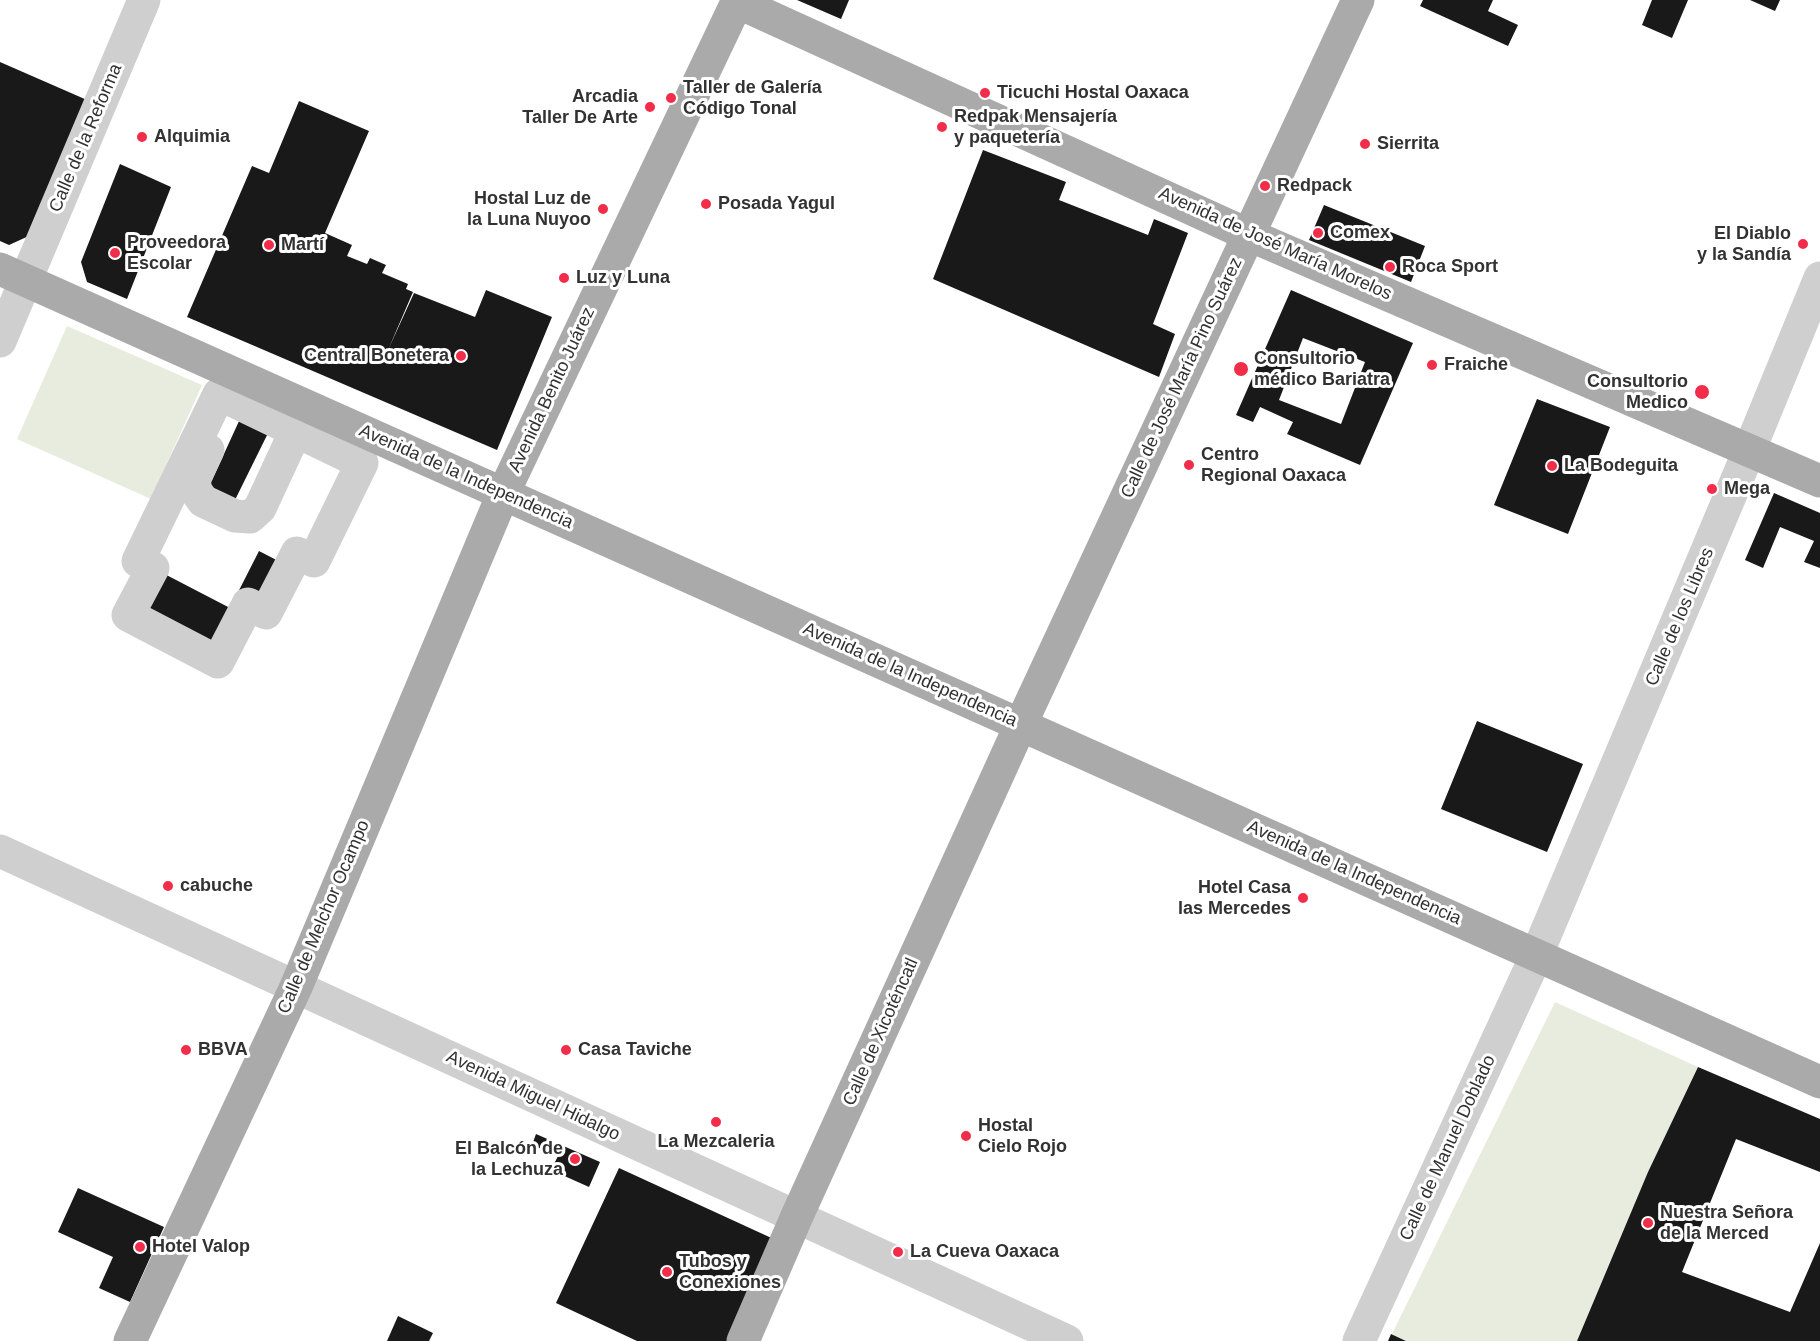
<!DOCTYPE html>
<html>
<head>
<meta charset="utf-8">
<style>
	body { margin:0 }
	canvas { display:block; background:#fff }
</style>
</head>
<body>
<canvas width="1820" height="1341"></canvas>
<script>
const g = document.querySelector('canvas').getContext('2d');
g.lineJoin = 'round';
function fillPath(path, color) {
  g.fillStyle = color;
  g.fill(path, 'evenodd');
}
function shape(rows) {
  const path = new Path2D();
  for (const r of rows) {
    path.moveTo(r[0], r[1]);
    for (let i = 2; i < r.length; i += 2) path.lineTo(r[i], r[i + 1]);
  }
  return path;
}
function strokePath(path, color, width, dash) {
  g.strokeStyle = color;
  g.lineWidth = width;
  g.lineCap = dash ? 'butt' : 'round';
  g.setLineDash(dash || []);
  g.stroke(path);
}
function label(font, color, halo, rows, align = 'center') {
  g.font = font + ' Helvetica,sans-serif';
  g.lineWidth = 6;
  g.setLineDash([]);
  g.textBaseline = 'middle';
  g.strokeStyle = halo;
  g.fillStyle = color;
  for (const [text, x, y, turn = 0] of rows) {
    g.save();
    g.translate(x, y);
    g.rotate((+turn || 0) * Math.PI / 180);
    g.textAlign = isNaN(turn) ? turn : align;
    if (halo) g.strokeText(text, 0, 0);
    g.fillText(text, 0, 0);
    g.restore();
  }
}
const green = shape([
	[67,326,202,385,151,499,17,439],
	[1555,1002,1698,1067,1648,1172,1577,1341,1406,1341,1392,1334]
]);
const building = shape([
	[797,0,849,0,841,19],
	[1423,0,1493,0,1488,11,1518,25,1508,46,1420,6],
	[1652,0,1688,0,1672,38,1642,25],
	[1750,0,1780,0,1775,11],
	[0,62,87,100,31,235,9,245,0,241],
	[299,101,369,131,325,233,352,245,347,256,367,264,370,258,386,265,382,273,408,284,406,289,413,292,388,350,414,293,475,317,486,290,552,317,497,450,187,317,252,166,269,173],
	[983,150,1066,182,1059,200,1148,235,1154,219,1188,233,1153,324,1175,334,1159,377,933,279],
	[120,164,171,187,127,299,87,282,81,262],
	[1324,205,1425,246,1411,282,1309,240],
	[1291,290,1413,343,1360,465,1287,434,1293,422,1260,407,1253,422,1236,415],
	[1303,338,1365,362,1341,424,1279,400],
	[1537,399,1610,427,1568,534,1494,505],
	[245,408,274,421,234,502,207,491],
	[1774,493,1820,513,1820,568,1804,562,1814,541,1780,527,1763,568,1745,560],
	[259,551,288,566,217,661,129,615,153,568,230,608],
	[1477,721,1583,764,1547,852,1441,809],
	[1698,1067,1820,1119,1820,1172,1736,1139,1682,1272,1790,1312,1820,1243,1820,1341,1577,1341,1648,1172],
	[536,1134,600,1162,589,1187,551,1170,558,1156,532,1145],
	[619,1168,778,1241,732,1341,637,1341,556,1303],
	[78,1188,164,1227,130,1302,99,1288,113,1257,58,1232],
	[398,1316,433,1333,429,1341,387,1341],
	[1391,1334,1406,1341,1388,1341]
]);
const minor = shape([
	[0,341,144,0],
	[219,394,362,463,314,561,297,553,266,613,248,604,218,662,128,615,153,568,138,561,219,394],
	[208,450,194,480,196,491,203,501,235,516,250,517,260,508,304,413],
	[0,851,1067,1341],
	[1359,1341,1537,954,1749,451,1820,278]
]);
const major = shape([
	[737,2,1249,235,1820,481],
	[0,269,1820,1082],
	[130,1341,296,987,503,494,738,0],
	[743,1341,797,1216,1021,724,1358,0]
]);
const markers = [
	[985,93,6,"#f12d49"],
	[671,98,6,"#f12d49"],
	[650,107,6,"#f12d49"],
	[942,127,6,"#f12d49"],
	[142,137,6,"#f12d49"],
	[1365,144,6,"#f12d49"],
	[1265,186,6,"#f12d49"],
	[706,204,6,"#f12d49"],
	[603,209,6,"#f12d49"],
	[1318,233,6,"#f12d49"],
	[1803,244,6,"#f12d49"],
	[269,245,6,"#f12d49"],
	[115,253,6,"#f12d49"],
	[1390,267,6,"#f12d49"],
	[564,278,6,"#f12d49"],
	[461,356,6,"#f12d49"],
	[1432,365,6,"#f12d49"],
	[1241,369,8,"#f12d49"],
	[1702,392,8,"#f12d49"],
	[1189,465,6,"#f12d49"],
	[1552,466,6,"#f12d49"],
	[1712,489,6,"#f12d49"],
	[168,886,6,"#f12d49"],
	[1303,898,6,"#f12d49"],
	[186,1050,6,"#f12d49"],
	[566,1050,6,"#f12d49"],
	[716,1122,6,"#f12d49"],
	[966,1136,6,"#f12d49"],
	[575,1159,6,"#f12d49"],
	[1648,1223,6,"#f12d49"],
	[140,1247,6,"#f12d49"],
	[898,1252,6,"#f12d49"],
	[667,1272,6,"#f12d49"]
];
const poiNames = [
	["Taller de Galería",683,88],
	["Código Tonal",683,109],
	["Ticuchi Hostal Oaxaca",997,93],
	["Arcadia",638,97,"right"],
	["Taller De Arte",638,118,"right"],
	["Redpak Mensajería",954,117],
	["y paquetería",954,138],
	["Alquimia",154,137],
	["Sierrita",1377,144],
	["Redpack",1277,186],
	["Hostal Luz de",591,199,"right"],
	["la Luna Nuyoo",591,220,"right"],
	["Posada Yagul",718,204],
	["Comex",1330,233],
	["El Diablo",1791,234,"right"],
	["y la Sandía",1791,255,"right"],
	["Proveedora",127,243],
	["Escolar",127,264],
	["Martí",281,245],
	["Roca Sport",1402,267],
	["Luz y Luna",576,278],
	["Central Bonetera",449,356,"right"],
	["Consultorio",1254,359],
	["médico Bariatra",1254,380],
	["Fraiche",1444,365],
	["Consultorio",1688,382,"right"],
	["Medico",1688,403,"right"],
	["Centro",1201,455],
	["Regional Oaxaca",1201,476],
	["La Bodeguita",1564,466],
	["Mega",1724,489],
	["cabuche",180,886],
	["Hotel Casa",1291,888,"right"],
	["las Mercedes",1291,909,"right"],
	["BBVA",198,1050],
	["Casa Taviche",578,1050],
	["Hostal",978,1126],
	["Cielo Rojo",978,1147],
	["La Mezcaleria",716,1142,"center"],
	["El Balcón de",563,1149,"right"],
	["la Lechuza",563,1170,"right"],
	["Nuestra Señora",1660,1213],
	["de la Merced",1660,1234],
	["Hotel Valop",152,1247],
	["La Cueva Oaxaca",910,1252],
	["Tubos y",679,1262],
	["Conexiones",679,1283]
];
const streetNames = [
	["Calle de la Reforma",86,138,-67],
	["Avenida de José María Morelos",1275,244,24],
	["Calle de José María Pino Suárez",1182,378,-65],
	["Avenida Benito Juárez",552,390,-65],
	["Avenida de la Independencia",466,477,24],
	["Calle de los Libres",1680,617,-67],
	["Avenida de la Independencia",910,675,24],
	["Avenida de la Independencia",1354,873,24],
	["Calle de Melchor Ocampo",324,917,-67],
	["Calle de Xicoténcatl",881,1032,-66],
	["Avenida Miguel Hidalgo",533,1096,25],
	["Calle de Manuel Doblado",1448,1148,-65]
];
fillPath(green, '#e7ecde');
fillPath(building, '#191919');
strokePath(minor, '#cfcfcf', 33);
strokePath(major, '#aaa', 33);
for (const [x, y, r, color] of markers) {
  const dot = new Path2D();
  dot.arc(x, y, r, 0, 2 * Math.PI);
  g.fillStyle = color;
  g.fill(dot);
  strokePath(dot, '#fff', 2);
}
label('bold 18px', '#323232', '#fff', poiNames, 'left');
label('18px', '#323232', '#fff', streetNames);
</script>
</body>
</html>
